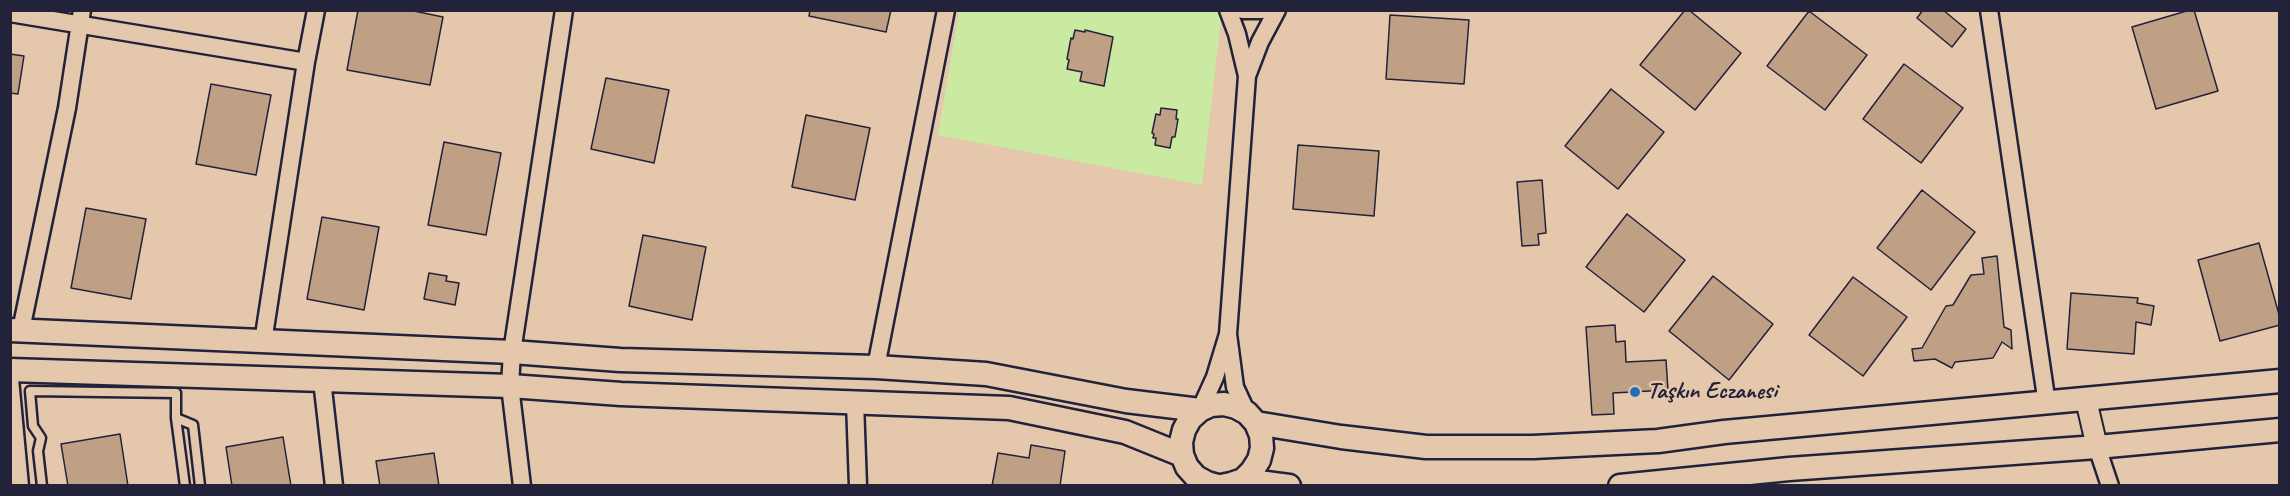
<!DOCTYPE html>
<html>
<head>
<meta charset="utf-8">
<style>
	body { margin:0 }
	#map { position:relative; width:2290px; height:496px; overflow:hidden; background:#e5c8ac; font-family:Caveat,sans-serif }
	canvas { display:block }
	.frame { position:absolute; inset:0; border:12px solid #22223b; pointer-events:none }
</style>
</head>
<body>
<div id="map">
<canvas width="2290" height="496"></canvas>
<div class="frame"></div>
</div>
<script>
const g = document.querySelector('canvas').getContext('2d');
g.lineJoin = 'round';
function fillPath(path, color) {
  g.fillStyle = color;
  g.fill(path, 'evenodd');
}
function shape(rows) {
  const path = new Path2D();
  for (const r of rows) {
    path.moveTo(r[0], r[1]);
    for (let i = 2; i < r.length; i += 2) path.lineTo(r[i], r[i + 1]);
  }
  return path;
}
function strokePath(path, color, width, dash) {
  g.strokeStyle = color;
  g.lineWidth = width;
  g.lineCap = dash ? 'butt' : 'round';
  g.setLineDash(dash || []);
  g.stroke(path);
}
function label(font, color, halo, rows, align = 'center') {
  g.font = font + ' Caveat,sans-serif';
  g.lineWidth = 4.5;
  g.setLineDash([]);
  g.textBaseline = 'middle';
  g.strokeStyle = halo;
  g.fillStyle = color;
  for (const [text, x, y, turn = 0] of rows) {
    g.save();
    g.translate(x, y);
    g.rotate((+turn || 0) * Math.PI / 180);
    g.textAlign = isNaN(turn) ? turn : align;
    if (halo) g.strokeText(text, 0, 0);
    g.fillText(text, 0, 0);
    g.restore();
  }
}
const green = shape([
	[959,11,1222,11,1202,185,938,135]
]);
const building = shape([
	[358,10,409,10,443,17,430,85,347,70,358,10],
	[810,10,891,10,886,32,809,16,810,10],
	[1685,10,1689,10,1741,53,1695,110,1640,65,1685,10],
	[1923,10,1943,10,1966,29,1952,47,1917,18,1923,10],
	[2190,10,2194,10,2218,91,2156,109,2132,27,2190,10],
	[1809,11,1867,55,1825,110,1767,66,1809,11],
	[1390,15,1469,20,1464,84,1386,79,1390,15],
	[1075,30,1085,32,1085,30,1113,37,1104,86,1080,81,1082,72,1067,69,1069,60,1067,59,1071,38,1073,39,1075,30],
	[10,54,24,56,18,94,10,93,10,54],
	[1904,64,1963,108,1921,163,1863,119,1904,64],
	[606,78,669,90,654,163,591,149,606,78],
	[211,84,271,95,256,175,196,164,211,84],
	[1611,89,1664,132,1618,189,1565,146,1611,89],
	[1161,108,1177,110,1176,119,1178,119,1175,137,1172,137,1170,148,1155,145,1156,138,1153,138,1154,134,1152,133,1156,114,1160,115,1161,108],
	[806,115,870,128,855,200,792,187,806,115],
	[444,142,501,153,486,235,428,225,444,142],
	[1298,145,1379,151,1374,216,1293,209,1298,145],
	[1542,180,1546,233,1538,234,1539,245,1522,246,1517,182,1542,180],
	[1922,190,1975,232,1931,290,1877,248,1922,190],
	[86,208,146,219,131,299,71,288,86,208],
	[1627,214,1685,260,1644,312,1586,267,1627,214],
	[322,217,379,227,364,310,307,299,322,217],
	[643,235,706,247,692,320,629,306,643,235],
	[2259,243,2280,318,2280,325,2220,341,2198,260,2259,243],
	[1997,256,2004,327,2011,330,2012,349,2002,342,1993,358,1955,362,1952,368,1935,359,1914,361,1912,349,1922,348,1946,306,1953,305,1971,275,1984,274,1982,258,1997,256],
	[429,273,447,276,446,281,459,283,455,305,424,299,429,273],
	[1713,276,1773,324,1729,380,1669,331,1713,276],
	[1853,277,1907,317,1863,376,1809,335,1853,277],
	[2071,293,2138,298,2137,303,2154,306,2151,325,2136,322,2134,354,2067,349,2071,293],
	[1615,325,1616,342,1625,341,1626,362,1666,360,1668,390,1613,393,1614,414,1592,415,1586,327,1615,325],
	[120,434,128,486,68,486,61,444,120,434],
	[283,437,291,486,232,486,226,447,283,437],
	[1031,445,1065,451,1060,486,992,486,998,453,1029,458,1031,445],
	[434,453,439,486,380,486,376,461,434,453]
]);
const service = shape([
	[176,418,185,486],
	[42,486,38,451,41,438,33,426,30,391,176,393,176,418,193,425,200,486]
]);
const minor = shape([
	[1228,10,1237,34,1247,76],
	[1243,10,1262,10],
	[1989,10,2047,404],
	[10,13,306,62],
	[21,330,67,108,82,10],
	[1228,334,1247,76,1260,42,1277,10],
	[263,342,306,62,316,10],
	[876,367,946,10],
	[10,379,20,486],
	[322,380,334,486],
	[855,402,858,486],
	[1200,410,1215,377,1228,334,1235,387,1247,413],
	[2097,447,2110,486],
	[522,486,510,386,512,352,564,10]
]);
const tertiary = shape([
	[2086,400,2097,447]
]);
const secondary = shape([
	[10,330,512,352,620,360,876,367,986,374,1126,401,1200,410],
	[10,370,510,386,621,394,1009,408,1125,432,1182,455],
	[1256,423,1341,437,1426,447,1533,447,1658,441,1724,432,2280,381],
	[1243,480,1289,486],
	[1218,486,1207,483,1196,477,1187,467,1182,455,1181,442,1184,430,1190,419,1200,410,1211,405,1224,404,1236,407,1247,413,1256,423,1261,435,1262,448,1259,460,1252,471,1243,480,1231,484,1221,486],
	[1620,486,1789,469,2097,447,2280,430]
]);
const markers = [
	[1635,392,6,"#1f6fb2"]
];
const poiNames = [
	["Taşkın Eczanesi",1647,392]
];
fillPath(green, '#cae9a1');
fillPath(building, '#c0a084');
strokePath(building, '#22223b', 1.5);
strokePath(service, '#22223b', 13);
strokePath(minor, '#22223b', 21);
strokePath(tertiary, '#22223b', 24);
strokePath(secondary, '#22223b', 27);
strokePath(service, '#e5c8ac', 8);
strokePath(minor, '#e5c8ac', 16);
strokePath(tertiary, '#e5c8ac', 20);
strokePath(secondary, '#e5c8ac', 22);
for (const [x, y, r, color] of markers) {
  const dot = new Path2D();
  dot.arc(x, y, r, 0, 2 * Math.PI);
  g.fillStyle = color;
  g.fill(dot);
  strokePath(dot, '#e5c8ac', 2);
}
label('bold 24px', '#22223b', '#e5c8ac', poiNames, 'left');
</script>
</body>
</html>
